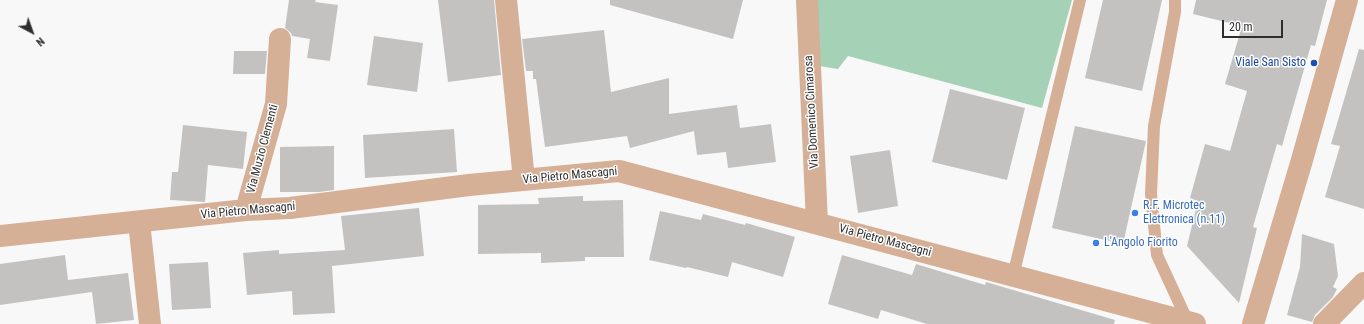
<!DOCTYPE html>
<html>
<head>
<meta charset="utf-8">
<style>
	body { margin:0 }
	#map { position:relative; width:1364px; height:324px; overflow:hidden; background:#f8f8f9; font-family:"Roboto Condensed",sans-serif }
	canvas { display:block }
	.north { position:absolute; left:12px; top:12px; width:40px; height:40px; -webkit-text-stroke:3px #fff; paint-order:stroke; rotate:139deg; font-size:11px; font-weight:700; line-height:16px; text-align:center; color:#2e2e2e }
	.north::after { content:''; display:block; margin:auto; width:14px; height:18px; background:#2e2e2e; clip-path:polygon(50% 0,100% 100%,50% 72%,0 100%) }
	.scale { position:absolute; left:1222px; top:20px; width:61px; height:18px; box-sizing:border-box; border:2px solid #2e2e2e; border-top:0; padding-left:5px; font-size:12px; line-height:14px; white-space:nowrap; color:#2e2e2e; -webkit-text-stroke:3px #fff; paint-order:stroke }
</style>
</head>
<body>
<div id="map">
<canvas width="1364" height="324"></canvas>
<div class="north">N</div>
<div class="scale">20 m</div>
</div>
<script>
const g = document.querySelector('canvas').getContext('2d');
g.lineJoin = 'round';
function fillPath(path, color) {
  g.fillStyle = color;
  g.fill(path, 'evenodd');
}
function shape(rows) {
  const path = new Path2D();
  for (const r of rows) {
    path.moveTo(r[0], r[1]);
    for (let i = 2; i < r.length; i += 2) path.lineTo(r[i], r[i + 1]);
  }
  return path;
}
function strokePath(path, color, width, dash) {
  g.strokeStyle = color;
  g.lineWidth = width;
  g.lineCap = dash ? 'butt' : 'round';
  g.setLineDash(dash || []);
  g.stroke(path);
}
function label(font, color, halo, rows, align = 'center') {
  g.font = font + ' "Roboto Condensed",sans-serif';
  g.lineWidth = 3;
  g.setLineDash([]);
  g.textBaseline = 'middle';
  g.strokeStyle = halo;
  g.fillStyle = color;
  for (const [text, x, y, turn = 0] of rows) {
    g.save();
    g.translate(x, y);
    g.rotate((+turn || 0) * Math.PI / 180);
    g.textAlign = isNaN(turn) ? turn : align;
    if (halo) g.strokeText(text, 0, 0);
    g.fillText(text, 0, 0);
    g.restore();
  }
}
const green = shape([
	[816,0,1072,0,1042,108,848,56,838,69,819,66]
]);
const building = shape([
	[289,0,316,0,315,2,338,5,330,61,307,58,310,39,292,36,291,33,285,28],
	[438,0,494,0,501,75,448,82],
	[610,0,743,0,733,39,610,5],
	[1103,0,1162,0,1142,91,1085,78],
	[1196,0,1327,0,1315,46,1311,45,1282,146,1277,144,1253,227,1257,228,1239,303,1187,246,1198,201,1190,198,1205,144,1230,151,1247,91,1225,84,1242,26,1193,14],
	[604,30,611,92,669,78,669,114,737,105,740,128,771,124,776,162,728,168,726,152,697,155,694,131,630,148,627,136,545,147,536,79,533,79,533,71,526,71,522,39],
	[374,36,423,43,417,92,367,85],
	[1359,49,1364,50,1364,209,1325,197,1340,146,1331,144],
	[234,51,267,51,265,74,233,74],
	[950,89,1025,108,1007,180,932,162],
	[183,125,247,132,243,169,208,165,205,202,170,200,172,172,178,172],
	[1075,126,1146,141,1123,244,1052,228],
	[454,129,457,172,365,178,363,135],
	[334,146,334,190,319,192,280,192,280,147],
	[890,150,898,206,858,213,850,156],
	[583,196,583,201,623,200,624,257,585,257,585,261,541,263,541,253,478,254,478,205,539,204,538,198],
	[419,208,424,256,332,266,335,313,293,315,292,291,247,295,243,253,279,250,279,254,345,250,341,216],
	[660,211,701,220,703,214,745,225,746,223,795,237,783,277,732,262,728,277,687,267,686,268,649,260],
	[1302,234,1334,244,1338,276,1333,287,1337,289,1333,297,1315,315,1312,322,1287,315,1300,267],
	[65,255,68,280,128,273,134,320,96,324,92,292,0,305,0,264],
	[842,255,912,275,916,264,985,285,986,282,1115,320,1114,324,927,324,881,310,878,319,828,304],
	[208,262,211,308,172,310,169,264]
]);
const service = shape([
	[1175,0,1175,12,1154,126,1151,194,1157,255,1188,322],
	[1013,276,1080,0]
]);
const minor = shape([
	[506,0,524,180],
	[807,0,817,223],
	[246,210,276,104,280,39],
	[139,222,150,324],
	[0,236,246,210,290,208,469,185,619,171,1195,324],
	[1324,324,1364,283]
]);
const tertiary = shape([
	[1253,324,1302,160,1347,0]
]);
const markers = [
	[1314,63,4,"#1a4fb4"],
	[1135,213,4,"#3f7fe0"],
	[1096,243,4,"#3f7fe0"]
];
const transitNames = [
	["Viale San Sisto",1306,63]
];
const streetNames = [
	["Via Domenico Cimarosa",812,112,-93],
	["Via Muzio Clementi",263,149,-75],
	["Via Pietro Mascagni",570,176,-5],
	["Via Pietro Mascagni",248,211,-5],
	["Via Pietro Mascagni",885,241,15]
];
const shopNames = [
	["R.F. Microtec",1143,206],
	["Elettronica (n.11)",1143,220],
	["L'Angolo Fiorito",1104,243]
];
fillPath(green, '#a5d1b7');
fillPath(building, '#c3c2c1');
strokePath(service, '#d5af96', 12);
strokePath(minor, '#d5af96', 22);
strokePath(tertiary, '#d5af96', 22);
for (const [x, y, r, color] of markers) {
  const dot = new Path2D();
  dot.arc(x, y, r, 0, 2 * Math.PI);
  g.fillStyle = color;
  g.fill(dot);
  strokePath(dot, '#fff', 1.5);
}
label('12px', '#164399', '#fff', transitNames, 'right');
label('12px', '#2e2e2e', '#fff', streetNames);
label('12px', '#366cbe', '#fff', shopNames, 'left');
</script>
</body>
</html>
